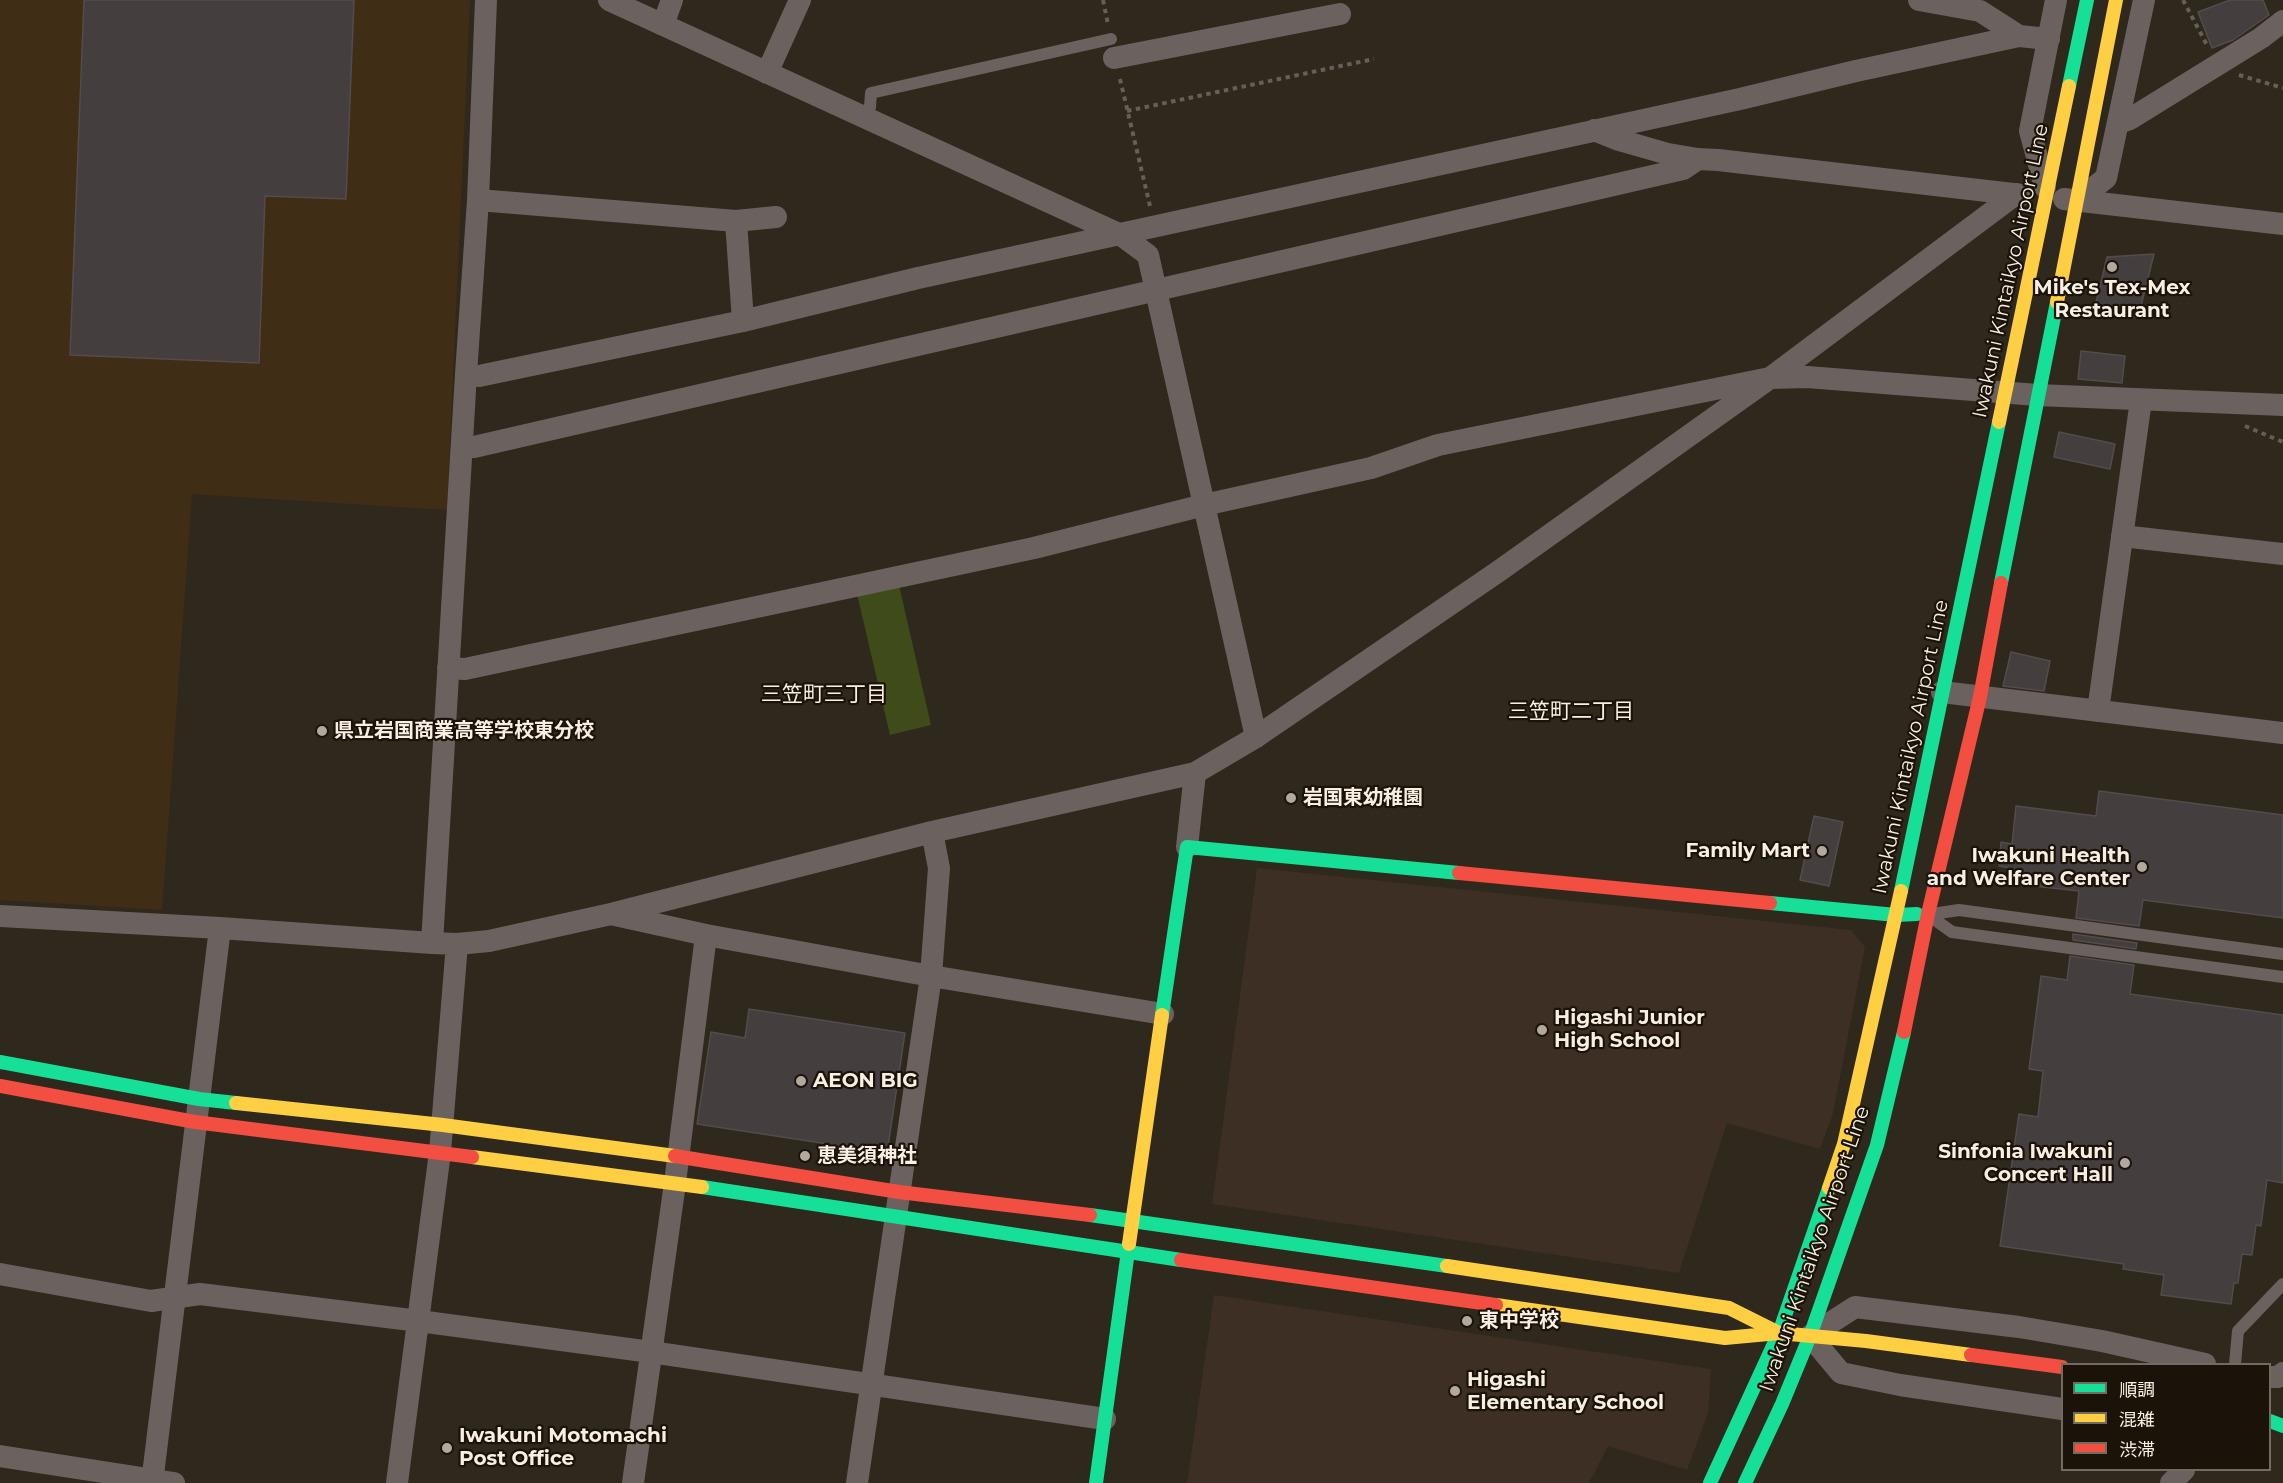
<!DOCTYPE html>
<html>
<head>
<meta charset="utf-8">
<style>
	body { margin:0 }
	#map { position:relative; width:2283px; height:1483px; overflow:hidden; background:#2f281d; font-family:Montserrat,"Noto Sans JP",sans-serif }
	canvas { display:block }
	.legend { position:absolute; left:2061px; top:1363px; width:210px; height:108px; box-sizing:border-box; background:#1a130a; border:2px solid #736b60; margin:0; padding:8px 10px; list-style:none; font-size:18px; color:#f8eee1 }
	.legend li { display:flex; align-items:center; gap:12px; height:30px }
	.legend b { width:30px; border:2px solid #736b60 }
</style>
</head>
<body>
<div id="map">
<canvas width="2283" height="1483"></canvas>
<ul class="legend">
<li><b style="height:8px;background:#16e098"></b>順調</li>
<li><b style="height:8px;background:#ffcf43"></b>混雑</li>
<li><b style="height:8px;background:#f24e42"></b>渋滞</li>
</ul>
</div>
<script>
const g = document.querySelector('canvas').getContext('2d');
g.lineJoin = 'round';
function fillPath(path, color) {
  g.fillStyle = color;
  g.fill(path, 'evenodd');
}
function shape(rows) {
  const path = new Path2D();
  for (const r of rows) {
    path.moveTo(r[0], r[1]);
    for (let i = 2; i < r.length; i += 2) path.lineTo(r[i], r[i + 1]);
  }
  return path;
}
function strokePath(path, color, width, dash) {
  g.strokeStyle = color;
  g.lineWidth = width;
  g.lineCap = dash ? 'butt' : 'round';
  g.setLineDash(dash || []);
  g.stroke(path);
}
function label(font, color, halo, rows, align = 'center') {
  g.font = font + ' Montserrat,"Noto Sans JP",sans-serif';
  g.lineWidth = 4.5;
  g.setLineDash([]);
  g.textBaseline = 'middle';
  g.strokeStyle = halo;
  g.fillStyle = color;
  for (const [text, x, y, turn = 0] of rows) {
    g.save();
    g.translate(x, y);
    g.rotate((+turn || 0) * Math.PI / 180);
    g.textAlign = isNaN(turn) ? turn : align;
    if (halo) g.strokeText(text, 0, 0);
    g.fillText(text, 0, 0);
    g.restore();
  }
}
const built = shape([
	[0,0,470,0,447,510,192,494,162,910,0,900]
]);
const education = shape([
	[1257,868,1851,930,1865,947,1833,1113,1820,1149,1727,1123,1679,1273,1212,1204],
	[1214,1295,1711,1369,1708,1413,1687,1470,1608,1446,1589,1483,1187,1483]
]);
const green = shape([
	[899,585,931,725,890,735,857,594]
]);
const building = shape([
	[84,0,354,0,346,199,265,196,259,363,70,355,84,0],
	[2230,0,2263,0,2269,15,2233,40,2212,48,2198,12,2230,0],
	[2154,254,2138,318,2095,307,2107,257,2154,254],
	[2081,351,2125,356,2122,383,2078,379,2081,351],
	[2059,432,2115,444,2110,469,2054,457,2059,432],
	[2011,652,2050,661,2044,691,2003,686,2011,652],
	[2099,791,2283,815,2283,918,2143,900,2139,926,2076,918,2079,891,2007,883,2009,868,1999,866,2001,842,2012,844,2016,806,2096,816,2099,791],
	[1814,816,1843,822,1829,886,1800,880,1814,816],
	[2073,934,2137,943,2136,949,2073,940,2073,934],
	[2070,956,2134,965,2130,994,2283,1015,2283,1183,2267,1180,2261,1226,2256,1225,2252,1255,2242,1254,2238,1283,2234,1283,2231,1304,2161,1295,2164,1275,2123,1269,2124,1264,2000,1246,2019,1114,2038,1117,2043,1071,2029,1069,2041,976,2067,980,2070,956],
	[749,1009,905,1033,887,1153,697,1124,711,1032,745,1038,749,1009]
]);
const path = shape([
	[1103,0,1108,24],
	[2183,0,2208,47],
	[2239,75,2283,88],
	[1120,79,1150,206],
	[1127,111,1374,59],
	[2245,426,2283,442]
]);
const lane = shape([
	[865,118,870,107,871,93,1111,39],
	[1932,914,1959,910,2283,954],
	[1931,917,1952,932,2283,977],
	[2235,1364,2238,1331,2283,1284]
]);
const street = shape([
	[609,0,1121,235,1148,255,1256,737],
	[1919,0,1980,11,2019,36],
	[663,25,672,0],
	[1114,58,1340,14],
	[767,73,800,0],
	[2118,123,2130,119,2261,38,2283,21],
	[1594,130,1619,140,1668,154,1698,159,1718,160,2022,195],
	[2045,187,2030,131,2056,0],
	[2064,199,2283,224],
	[478,200,736,221,776,217],
	[2078,200,2106,178,2144,0],
	[736,221,743,321],
	[466,374,479,376,743,321,918,278,1740,99,1856,71,2019,36,2049,39],
	[462,447,474,447,1683,169,1698,159],
	[2122,536,2283,554],
	[448,668,465,669,1034,548,1204,505,1371,468,1438,445,1770,378,1807,377,2037,395,2283,405],
	[1942,692,2283,733],
	[2098,711,2141,400],
	[1187,847,1195,773],
	[615,915,706,935,931,976,1163,1014],
	[0,916,220,928,432,943,457,944,489,941,611,914,932,832,1195,773,1256,737,1499,571,1770,378,2016,194],
	[432,943,466,374,478,200,486,0],
	[0,1274,151,1301,200,1294,419,1321,651,1352,1105,1419],
	[2270,1377,2278,1377,2283,1373],
	[2062,1409,1900,1385,1841,1373,1810,1336,1855,1307,2019,1327,2102,1341,2205,1364],
	[0,1456,174,1483],
	[152,1483,220,928],
	[397,1483,440,1152,457,944],
	[633,1483,675,1183,706,935],
	[857,1483,931,976,939,868,932,832],
	[2171,1483,2184,1470]
]);
const fast = shape([
	[2069,86,2087,0],
	[2001,583,2057,302],
	[1901,891,1999,422],
	[1770,903,1896,915,1917,914],
	[1162,1015,1187,847,1459,873],
	[0,1062,199,1099,236,1103],
	[702,1187,1181,1260],
	[1090,1215,1447,1266],
	[2270,1421,2283,1426],
	[1096,1483,1129,1244],
	[1710,1483,1779,1333,1829,1188],
	[1745,1483,1782,1404,1810,1336,1877,1145,1904,1032]
]);
const slow = shape([
	[2057,302,2116,0],
	[1999,422,2069,86],
	[236,1103,443,1125,675,1156],
	[472,1157,702,1187],
	[1829,1188,1844,1144,1901,891],
	[1129,1244,1162,1015],
	[1447,1266,1729,1308,1779,1333],
	[1496,1305,1725,1338,1779,1333,1866,1341,1971,1355]
]);
const jam = shape([
	[1459,873,1770,903],
	[1904,1032,1928,914,1980,697,2001,583],
	[0,1086,195,1122,472,1157],
	[675,1156,899,1192,1090,1215],
	[1181,1260,1496,1305],
	[1971,1355,2062,1367]
]);
const markers = [
	[2112,267,6,"#b2a99c"],
	[322,731,6,"#b2a99c"],
	[1291,798,6,"#b2a99c"],
	[1822,851,6,"#b2a99c"],
	[2142,867,6,"#b2a99c"],
	[1542,1030,6,"#b2a99c"],
	[801,1081,6,"#b2a99c"],
	[805,1156,6,"#b2a99c"],
	[2125,1163,6,"#b2a99c"],
	[1467,1321,6,"#b2a99c"],
	[1455,1391,6,"#b2a99c"],
	[447,1448,6,"#b2a99c"]
];
const streetNames = [
	["Iwakuni Kintaikyo Airport Line",2011,271,-78],
	["Iwakuni Kintaikyo Airport Line",1911,747,-78],
	["Iwakuni Kintaikyo Airport Line",1815,1249,-71]
];
const poiNames = [
	["Mike's Tex-Mex",2112,288,"center"],
	["Restaurant",2112,311,"center"],
	["県立岩国商業高等学校東分校",334,731],
	["岩国東幼稚園",1303,798],
	["Family Mart",1810,851,"right"],
	["Iwakuni Health",2130,856,"right"],
	["and Welfare Center",2130,879,"right"],
	["Higashi Junior",1554,1018],
	["High School",1554,1041],
	["AEON BIG",813,1081],
	["Sinfonia Iwakuni",2113,1152,"right"],
	["Concert Hall",2113,1175,"right"],
	["恵美須神社",817,1156],
	["東中学校",1479,1321],
	["Higashi",1467,1380],
	["Elementary School",1467,1403],
	["Iwakuni Motomachi",459,1436],
	["Post Office",459,1459]
];
const neighbourhoodNames = [
	["三笠町三丁目",824,695],
	["三笠町二丁目",1571,712]
];
fillPath(built, '#3f2e15');
fillPath(education, '#3d2f23');
fillPath(green, '#3f4b18');
fillPath(building, '#453e3e');
strokePath(building, '#534c4b', 1.5);
strokePath(path, '#665f59', 4, [4.5, 4.5]);
strokePath(lane, '#6b625f', 12);
strokePath(street, '#6b625f', 22);
strokePath(fast, '#16e098', 14);
strokePath(slow, '#ffcf43', 14);
strokePath(jam, '#f24e42', 14);
for (const [x, y, r, color] of markers) {
  const dot = new Path2D();
  dot.arc(x, y, r, 0, 2 * Math.PI);
  g.fillStyle = color;
  g.fill(dot);
  strokePath(dot, '#1a130a', 2);
}
label('20px', '#f8eee1', '#1a130a', streetNames);
label('bold 20px', '#f8eee1', '#1a130a', poiNames, 'left');
label('21px', '#f8eee1', '#1a130a', neighbourhoodNames);
</script>
</body>
</html>
